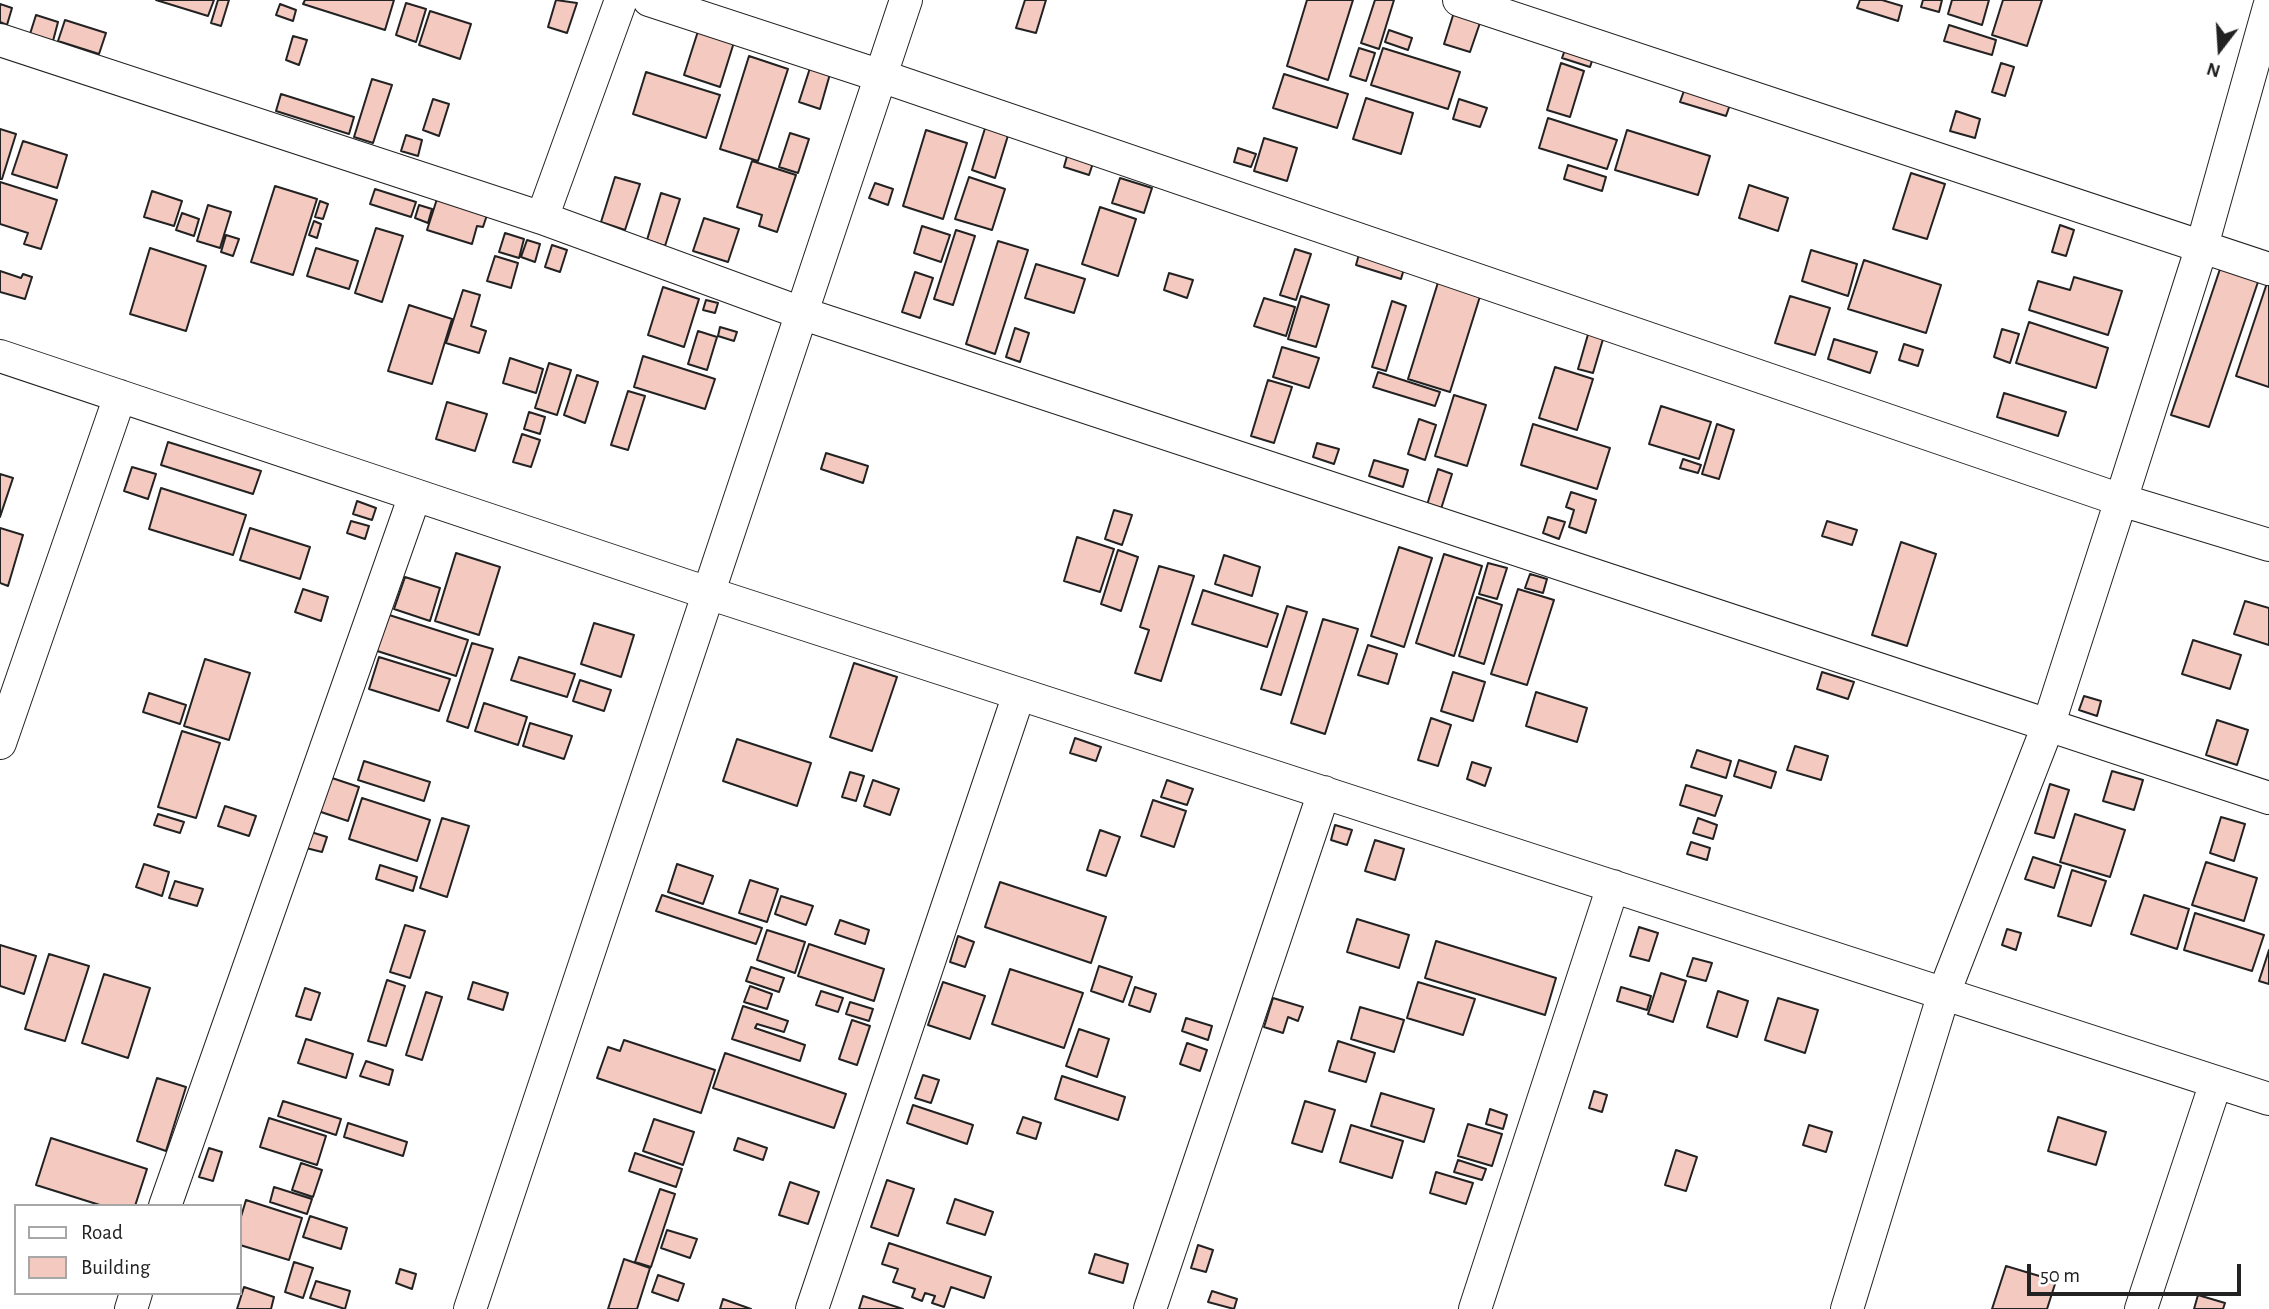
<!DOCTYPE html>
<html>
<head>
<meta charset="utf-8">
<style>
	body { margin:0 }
	#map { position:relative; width:2269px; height:1309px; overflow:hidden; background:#fff; font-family:"Alegreya Sans",sans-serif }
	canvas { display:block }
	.legend { position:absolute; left:14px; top:1204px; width:228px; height:91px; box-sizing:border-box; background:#fff; border:2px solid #a7a7a7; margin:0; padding:9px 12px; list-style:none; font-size:21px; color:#222 }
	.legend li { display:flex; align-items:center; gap:14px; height:35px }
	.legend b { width:35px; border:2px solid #a7a7a7 }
	.north { position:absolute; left:2185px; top:14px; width:70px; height:70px; -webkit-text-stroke:5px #fff; paint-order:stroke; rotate:197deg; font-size:19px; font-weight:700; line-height:28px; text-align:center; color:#222 }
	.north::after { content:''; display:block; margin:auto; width:24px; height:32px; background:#222; clip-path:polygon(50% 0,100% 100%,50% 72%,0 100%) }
	.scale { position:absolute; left:2027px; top:1264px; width:214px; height:32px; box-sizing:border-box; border:4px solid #222; border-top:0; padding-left:9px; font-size:21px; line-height:24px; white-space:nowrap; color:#222; -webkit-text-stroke:5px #fff; paint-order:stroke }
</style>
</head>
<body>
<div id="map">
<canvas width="2269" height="1309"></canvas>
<ul class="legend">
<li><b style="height:9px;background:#fff"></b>Road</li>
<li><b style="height:19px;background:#f3c9c0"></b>Building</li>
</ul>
<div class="north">N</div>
<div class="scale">50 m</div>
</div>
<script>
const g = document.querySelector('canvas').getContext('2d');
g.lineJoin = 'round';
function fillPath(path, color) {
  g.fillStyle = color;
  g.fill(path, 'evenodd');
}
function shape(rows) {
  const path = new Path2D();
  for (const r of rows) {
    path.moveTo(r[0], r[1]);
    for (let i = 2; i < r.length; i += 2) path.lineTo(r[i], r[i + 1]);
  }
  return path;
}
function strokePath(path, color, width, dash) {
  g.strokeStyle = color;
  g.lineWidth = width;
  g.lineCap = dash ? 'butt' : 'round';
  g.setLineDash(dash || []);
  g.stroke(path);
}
const building = shape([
	[156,0,214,0,208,16,156,0],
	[218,0,229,0,221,26,211,23,218,0],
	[305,0,394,0,385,30,303,4,305,0],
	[556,0,577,3,567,33,548,27,556,0],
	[1025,0,1046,0,1036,33,1016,28,1025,0],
	[1307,0,1353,0,1328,80,1287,66,1307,0],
	[1375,0,1394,0,1379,49,1361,43,1375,0],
	[1860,0,1882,0,1902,6,1898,21,1857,8,1860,0],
	[1923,0,1942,0,1939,12,1921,7,1923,0],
	[1952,0,1989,0,1982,25,1948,14,1952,0],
	[2003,0,2042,0,2027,46,1992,35,2003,0],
	[406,3,426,9,416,42,396,35,406,3],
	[0,4,12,8,7,25,0,22,0,4],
	[280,4,296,10,293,21,276,15,280,4],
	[1455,9,1482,17,1470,52,1444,44,1455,9],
	[430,11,471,24,460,59,419,45,430,11],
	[36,15,58,22,53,41,30,34,36,15],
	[65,20,106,33,99,54,58,41,65,20],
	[1949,25,1996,40,1992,55,1944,41,1949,25],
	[699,28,735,39,720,87,684,75,699,28],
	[1389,30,1412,38,1408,50,1385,42,1389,30],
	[293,36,307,40,299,65,286,60,293,36],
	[1566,47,1594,55,1590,67,1562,58,1566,47],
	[1359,48,1375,53,1366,81,1350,76,1359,48],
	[1383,48,1460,72,1448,109,1371,85,1383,48],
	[749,56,788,69,758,161,720,149,749,56],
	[1561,63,1584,71,1570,117,1547,110,1561,63],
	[2001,63,2014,67,2005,96,1992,92,2001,63],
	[810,68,830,74,820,109,799,102,810,68],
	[646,72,720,95,706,138,633,114,646,72],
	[1284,74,1348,94,1337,128,1273,108,1284,74],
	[372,79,392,85,373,143,354,137,372,79],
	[1686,85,1732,99,1726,116,1680,102,1686,85],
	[281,94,354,117,349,134,276,111,281,94],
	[1366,98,1413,113,1401,154,1353,139,1366,98],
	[433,99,449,104,439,136,423,130,433,99],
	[1459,99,1487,108,1480,127,1453,119,1459,99],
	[1956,111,1980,119,1975,138,1950,131,1956,111],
	[1548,118,1617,140,1607,169,1539,148,1548,118],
	[987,122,1010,129,995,178,972,170,987,122],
	[0,129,16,134,2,179,0,179,0,129],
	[926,130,967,143,943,219,903,206,926,130],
	[1627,130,1710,156,1698,195,1615,170,1627,130],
	[790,133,809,139,798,173,779,167,790,133],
	[406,135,422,140,418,156,401,151,406,135],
	[1264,138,1297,148,1287,181,1254,171,1264,138],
	[23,141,67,155,57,188,12,174,23,141],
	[1238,148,1256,154,1251,167,1234,162,1238,148],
	[1069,149,1095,157,1089,175,1064,167,1069,149],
	[752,161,796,175,777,232,759,226,762,215,737,207,752,161],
	[1568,165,1606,177,1602,191,1564,179,1568,165],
	[1911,173,1945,184,1927,239,1893,229,1911,173],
	[615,177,640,184,625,230,601,222,615,177],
	[969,177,1005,189,992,230,955,219,969,177],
	[1120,178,1152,188,1144,213,1112,203,1120,178],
	[0,182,57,200,41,249,24,244,28,233,0,224,0,182],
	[875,183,893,189,888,205,869,198,875,183],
	[1749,185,1788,198,1778,231,1739,218,1749,185],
	[275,186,317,199,293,275,251,262,275,186],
	[375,189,416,202,411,217,370,204,375,189],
	[152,191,182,201,174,226,144,217,152,191],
	[661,193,680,199,665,246,647,240,661,193],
	[437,199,487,215,483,227,477,226,472,244,427,230,437,199],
	[320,201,328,204,323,219,315,217,320,201],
	[208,205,231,212,220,248,197,241,208,205],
	[419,205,432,209,428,223,415,218,419,205],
	[1100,207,1136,219,1118,276,1082,264,1100,207],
	[182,213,199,219,194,236,176,230,182,213],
	[704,218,739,229,728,262,693,251,704,218],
	[314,221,321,224,317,238,309,235,314,221],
	[2060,225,2074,230,2066,256,2052,252,2060,225],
	[922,226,950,235,941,262,914,253,922,226],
	[376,228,403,236,382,302,355,293,376,228],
	[956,230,975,236,953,305,934,299,956,230],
	[505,233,524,239,519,258,499,252,505,233],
	[226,235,239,239,233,256,221,252,226,235],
	[527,240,540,244,535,262,521,257,527,240],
	[998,241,1028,250,995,354,966,344,998,241],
	[552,245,567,250,560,272,545,267,552,245],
	[1361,247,1406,262,1401,279,1356,265,1361,247],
	[150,248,206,266,186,331,130,314,150,248],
	[316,248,358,261,349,289,307,276,316,248],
	[1295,249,1311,254,1296,300,1280,295,1295,249],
	[1811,250,1857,264,1848,296,1802,281,1811,250],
	[495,256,518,263,511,288,487,281,495,256],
	[1864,260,1941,285,1926,333,1848,309,1864,260],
	[2222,263,2260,276,2209,427,2171,415,2222,263],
	[1036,264,1085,279,1074,313,1025,298,1036,264],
	[0,271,21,278,23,274,32,277,25,299,0,292,0,271],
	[915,272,933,278,920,318,902,312,915,272],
	[1169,273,1193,280,1187,298,1164,290,1169,273],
	[1440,276,1482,290,1450,392,1408,379,1440,276],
	[2074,277,2122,291,2108,335,2029,310,2038,281,2070,290,2074,277],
	[2268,280,2269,280,2269,387,2236,376,2268,280],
	[663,287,699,299,684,347,648,335,663,287],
	[463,290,480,295,471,326,486,331,479,353,446,343,463,290],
	[1301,296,1329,305,1316,347,1288,339,1301,296],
	[1790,296,1830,308,1815,355,1775,343,1790,296],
	[1264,298,1295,307,1286,336,1254,326,1264,298],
	[706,300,718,303,715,313,703,310,706,300],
	[1392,301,1406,306,1386,371,1372,367,1392,301],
	[409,305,452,319,432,384,388,371,409,305],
	[2029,322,2108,348,2096,388,2016,363,2029,322],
	[1591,324,1606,329,1593,373,1578,369,1591,324],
	[720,327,737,332,734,341,718,336,720,327],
	[1015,328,1029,333,1020,362,1006,357,1015,328],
	[2002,329,2019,334,2010,363,1994,357,2002,329],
	[698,331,717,337,707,370,688,364,698,331],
	[1834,339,1877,352,1870,373,1828,359,1834,339],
	[1904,344,1923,350,1918,366,1899,360,1904,344],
	[1282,347,1319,358,1309,388,1273,377,1282,347],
	[643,356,715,379,705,409,634,387,643,356],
	[510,358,543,369,536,393,503,383,510,358],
	[549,363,571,370,557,415,535,408,549,363],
	[1555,367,1593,379,1577,430,1539,418,1555,367],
	[1378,372,1440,392,1435,406,1373,387,1378,372],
	[577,375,598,382,585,423,564,415,577,375],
	[1268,380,1292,387,1274,443,1251,436,1268,380],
	[628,391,645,396,628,450,611,445,628,391],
	[2004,393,2066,412,2058,436,1997,417,2004,393],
	[1454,395,1486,405,1467,466,1435,456,1454,395],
	[447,402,487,414,475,451,436,439,447,402],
	[1661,406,1711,422,1699,459,1649,444,1661,406],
	[529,412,545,417,540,434,524,429,529,412],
	[1419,419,1436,425,1425,460,1408,454,1419,419],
	[1533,424,1610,448,1597,489,1521,465,1533,424],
	[1717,424,1734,430,1719,479,1702,474,1717,424],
	[522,434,540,440,531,467,513,462,522,434],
	[168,442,261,471,253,494,161,465,168,442],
	[1317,443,1339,449,1334,464,1313,457,1317,443],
	[826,453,868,466,863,483,821,469,826,453],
	[1683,459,1701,465,1698,473,1680,468,1683,459],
	[1374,460,1408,470,1403,487,1369,476,1374,460],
	[132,467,156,474,148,499,124,491,132,467],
	[1438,469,1452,474,1441,509,1427,505,1438,469],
	[0,474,13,478,0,517,0,474],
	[161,488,246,515,233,555,149,529,161,488],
	[1571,492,1596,500,1586,533,1569,527,1574,510,1566,507,1571,492],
	[357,501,376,508,372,520,353,514,357,501],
	[1114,510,1132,515,1122,545,1105,539,1114,510],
	[1548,517,1565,522,1559,539,1543,533,1548,517],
	[351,521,369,526,365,539,347,533,351,521],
	[1827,521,1857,530,1852,545,1822,536,1827,521],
	[0,528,23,535,8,586,0,583,0,528],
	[250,528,310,547,300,579,240,560,250,528],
	[1077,537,1114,549,1100,592,1064,581,1077,537],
	[1901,542,1936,554,1907,646,1872,635,1901,542],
	[1399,547,1432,558,1404,647,1371,636,1399,547],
	[1118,550,1138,557,1121,611,1101,604,1118,550],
	[456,553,500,567,479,635,435,621,456,553],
	[1444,554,1482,566,1454,656,1416,643,1444,554],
	[1224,555,1260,567,1252,596,1215,584,1224,555],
	[1488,563,1507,568,1497,599,1479,594,1488,563],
	[1159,566,1194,576,1161,681,1135,673,1149,630,1140,627,1159,566],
	[1530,574,1547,579,1543,593,1525,588,1530,574],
	[405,577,440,588,430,621,394,609,405,577],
	[303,589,328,597,321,621,295,612,303,589],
	[1518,589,1554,600,1527,685,1491,674,1518,589],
	[1203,590,1278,614,1267,647,1192,624,1203,590],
	[1477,597,1502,605,1484,664,1459,656,1477,597],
	[2245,601,2269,608,2269,645,2234,634,2245,601],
	[1287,606,1307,612,1281,695,1261,689,1287,606],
	[386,614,468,640,456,676,374,650,386,614],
	[1323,619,1358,629,1325,734,1291,723,1323,619],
	[594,623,634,635,621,677,581,664,594,623],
	[2193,640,2241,655,2230,689,2182,674,2193,640],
	[472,643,493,649,468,728,447,721,472,643],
	[1368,645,1397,654,1388,684,1358,675,1368,645],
	[379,657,450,679,439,711,369,689,379,657],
	[519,657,575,674,567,697,511,680,519,657],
	[205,659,250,673,229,740,184,726,205,659],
	[854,663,897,677,872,751,830,737,854,663],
	[1453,672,1485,682,1473,721,1441,711,1453,672],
	[1822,672,1854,682,1848,699,1817,689,1822,672],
	[580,680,611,690,604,711,573,701,580,680],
	[1536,692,1587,708,1577,742,1526,726,1536,692],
	[149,693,186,705,180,724,143,712,149,693],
	[2084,696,2101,701,2097,716,2079,710,2084,696],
	[484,703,527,717,518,745,475,731,484,703],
	[1431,718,1451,725,1438,766,1418,760,1431,718],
	[2217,720,2248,730,2237,765,2206,755,2217,720],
	[530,723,572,736,564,759,523,746,530,723],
	[182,731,220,743,196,818,158,807,182,731],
	[1075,738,1101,747,1096,761,1070,753,1075,738],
	[737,739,811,763,797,806,723,781,737,739],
	[1795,746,1828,756,1821,780,1787,770,1795,746],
	[1697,750,1731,761,1726,778,1691,767,1697,750],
	[1739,760,1776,772,1771,788,1734,776,1739,760],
	[364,761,430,782,424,801,358,780,364,761],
	[1472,762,1491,768,1485,786,1467,779,1472,762],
	[2112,771,2143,780,2134,810,2103,801,2112,771],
	[850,772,864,776,856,801,842,797,850,772],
	[329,777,359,787,348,821,318,811,329,777],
	[873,780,899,789,890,815,864,806,873,780],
	[1167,780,1193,789,1187,805,1161,797,1167,780],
	[2050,784,2069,790,2054,838,2035,833,2050,784],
	[1686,785,1722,796,1715,816,1680,805,1686,785],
	[362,798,430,820,417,861,349,839,362,798],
	[1153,800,1186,811,1174,847,1141,836,1153,800],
	[225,806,256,816,249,836,218,826,225,806],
	[158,814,184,822,180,833,154,825,158,814],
	[2075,814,2125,830,2110,877,2060,862,2075,814],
	[2221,817,2245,824,2234,861,2210,853,2221,817],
	[442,818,469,826,447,897,420,888,442,818],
	[1698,818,1717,825,1713,839,1693,833,1698,818],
	[1335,825,1352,830,1347,845,1331,840,1335,825],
	[1100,830,1120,837,1106,876,1087,870,1100,830],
	[311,832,327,837,322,852,306,848,311,832],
	[1375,840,1404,849,1395,880,1365,871,1375,840],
	[1691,842,1710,848,1707,860,1687,854,1691,842],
	[2033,857,2061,866,2054,888,2025,879,2033,857],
	[2206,862,2257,878,2244,921,2192,905,2206,862],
	[144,864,169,872,162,896,136,887,144,864],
	[677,864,713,876,703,904,668,892,677,864],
	[380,865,417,877,413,891,376,879,380,865],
	[2072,870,2106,881,2091,926,2058,916,2072,870],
	[750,880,778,889,767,922,739,913,750,880],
	[175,881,203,889,197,906,169,898,175,881],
	[1000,882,1106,917,1091,963,985,927,1000,882],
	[662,895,762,928,756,944,656,911,662,895],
	[2144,895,2189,909,2177,949,2131,934,2144,895],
	[781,896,813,906,806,925,775,914,781,896],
	[2195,913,2264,935,2252,971,2184,950,2195,913],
	[1357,919,1409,935,1399,968,1347,952,1357,919],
	[840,920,869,930,865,944,835,934,840,920],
	[405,925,425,931,410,978,390,972,405,925],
	[1639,927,1658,933,1649,961,1630,956,1639,927],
	[2007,929,2021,933,2016,950,2002,945,2007,929],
	[767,930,805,942,795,973,757,960,767,930],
	[958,936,974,942,965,967,950,962,958,936],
	[1436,941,1556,978,1545,1015,1425,978,1436,941],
	[809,944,884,969,874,1001,798,976,809,944],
	[0,945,36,956,24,994,0,986,0,945],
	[2269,950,2269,984,2259,981,2269,950],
	[49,954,89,966,65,1041,25,1029,49,954],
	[1693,958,1712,963,1706,981,1687,976,1693,958],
	[1099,966,1132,977,1123,1002,1091,991,1099,966],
	[751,967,784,978,779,992,746,981,751,967],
	[1010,969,1083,993,1064,1048,992,1024,1010,969],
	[1661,973,1686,981,1673,1022,1648,1014,1661,973],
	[104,974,150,988,128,1058,82,1043,104,974],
	[387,980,405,986,386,1046,368,1041,387,980],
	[473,982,508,993,503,1010,468,999,473,982],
	[943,982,985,996,970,1039,928,1025,943,982],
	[1418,982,1475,999,1463,1035,1407,1018,1418,982],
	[750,986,772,994,767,1009,744,1002,750,986],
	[1135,987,1156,994,1150,1012,1129,1005,1135,987],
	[1621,987,1651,996,1647,1010,1617,1001,1621,987],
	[305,988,320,993,311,1020,296,1016,305,988],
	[821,991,843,998,838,1012,816,1005,821,991],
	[1718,991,1748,1001,1737,1037,1707,1027,1718,991],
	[426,992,442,997,422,1060,406,1055,426,992],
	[1273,998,1303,1007,1298,1021,1288,1017,1283,1033,1264,1027,1273,998],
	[1778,998,1818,1010,1805,1053,1765,1040,1778,998],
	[850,1002,873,1009,869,1021,846,1014,850,1002],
	[743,1006,788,1021,784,1032,757,1024,755,1028,805,1045,800,1061,732,1039,743,1006],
	[1360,1007,1404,1020,1394,1052,1351,1039,1360,1007],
	[1186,1018,1212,1026,1208,1040,1182,1031,1186,1018],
	[852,1020,870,1026,857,1065,839,1059,852,1020],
	[1079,1029,1109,1039,1097,1077,1066,1066,1079,1029],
	[306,1039,353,1054,346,1078,298,1063,306,1039],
	[624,1040,715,1070,701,1113,597,1078,608,1047,620,1051,624,1040],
	[1338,1041,1375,1053,1366,1082,1329,1071,1338,1041],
	[1187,1043,1207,1050,1200,1071,1180,1064,1187,1043],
	[725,1053,846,1094,834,1128,713,1088,725,1053],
	[366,1061,393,1070,389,1085,360,1076,366,1061],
	[923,1075,939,1080,931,1103,915,1098,923,1075],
	[1062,1076,1125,1097,1118,1120,1055,1099,1062,1076],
	[157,1078,186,1087,166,1151,137,1141,157,1078],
	[1594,1091,1607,1095,1602,1112,1589,1108,1594,1091],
	[1381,1093,1434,1109,1424,1142,1371,1126,1381,1093],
	[283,1101,341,1119,336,1135,278,1116,283,1101],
	[1305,1101,1335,1110,1322,1152,1292,1143,1305,1101],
	[913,1105,973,1125,967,1144,907,1123,913,1105],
	[1490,1109,1507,1115,1503,1129,1486,1124,1490,1109],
	[1023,1117,1041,1123,1036,1139,1017,1133,1023,1117],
	[2058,1117,2106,1132,2096,1165,2048,1151,2058,1117],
	[269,1118,326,1136,317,1165,260,1147,269,1118],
	[654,1119,694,1132,683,1165,643,1151,654,1119],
	[348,1123,407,1142,403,1156,344,1137,348,1123],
	[1468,1124,1502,1134,1492,1166,1458,1156,1468,1124],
	[1351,1125,1403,1141,1392,1178,1340,1162,1351,1125],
	[1809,1125,1832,1132,1826,1152,1803,1145,1809,1125],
	[51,1138,147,1169,135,1206,103,1206,36,1185,51,1138],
	[738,1138,767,1148,763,1160,734,1150,738,1138],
	[209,1148,222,1152,213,1181,199,1177,209,1148],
	[1676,1150,1697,1157,1686,1191,1665,1185,1676,1150],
	[635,1153,682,1169,676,1187,629,1171,635,1153],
	[1458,1160,1486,1169,1482,1180,1454,1172,1458,1160],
	[301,1163,322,1170,313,1197,292,1190,301,1163],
	[1436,1172,1473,1183,1466,1204,1430,1193,1436,1172],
	[887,1180,914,1189,898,1236,871,1227,887,1180],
	[790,1182,819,1192,808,1224,779,1215,790,1182],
	[274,1187,312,1199,307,1214,270,1202,274,1187],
	[660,1189,675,1194,651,1267,635,1262,660,1189],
	[955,1199,993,1212,985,1235,947,1223,955,1199],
	[246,1200,302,1218,289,1260,240,1245,240,1220,246,1200],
	[310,1216,347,1228,341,1249,303,1237,310,1216],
	[667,1230,697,1239,690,1258,661,1248,667,1230],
	[889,1243,991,1277,984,1298,951,1287,944,1307,932,1303,935,1296,925,1293,922,1301,912,1297,915,1289,893,1282,898,1269,882,1264,889,1243],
	[1198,1245,1213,1250,1206,1272,1191,1268,1198,1245],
	[1095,1254,1128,1264,1123,1283,1089,1273,1095,1254],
	[624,1259,650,1268,637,1309,608,1309,624,1259],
	[294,1262,313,1268,303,1298,285,1292,294,1262],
	[2006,1266,2056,1281,2047,1309,1992,1309,2006,1266],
	[400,1269,416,1274,412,1289,396,1283,400,1269],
	[658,1275,684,1284,678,1301,652,1292,658,1275],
	[316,1281,350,1291,345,1309,310,1298,316,1281],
	[244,1287,274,1297,271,1309,237,1309,244,1287],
	[1212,1291,1237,1299,1234,1309,1208,1302,1212,1291],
	[2198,1295,2225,1303,2223,1309,2194,1309,2198,1295],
	[863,1296,903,1309,859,1309,863,1296],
	[723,1299,751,1309,720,1309,723,1299]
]);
const minor = shape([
	[649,0,881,76,2121,500,2269,545],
	[1459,0,2269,269],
	[0,40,542,218,804,314,2269,798],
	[542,218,621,0],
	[0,356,708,593,2269,1099],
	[0,743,120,396],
	[165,1206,415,495],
	[131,1309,136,1293],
	[470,1309,906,0],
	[812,1309,1019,694],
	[1150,1309,1324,792],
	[1475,1309,1613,886],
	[1847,1309,1944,993,2049,723,2121,500,2202,246,2269,7],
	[2141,1309,2216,1082]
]);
fillPath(building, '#f3c9c0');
strokePath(building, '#222', 2);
strokePath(minor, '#222', 34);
strokePath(minor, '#fff', 32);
</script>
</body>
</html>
